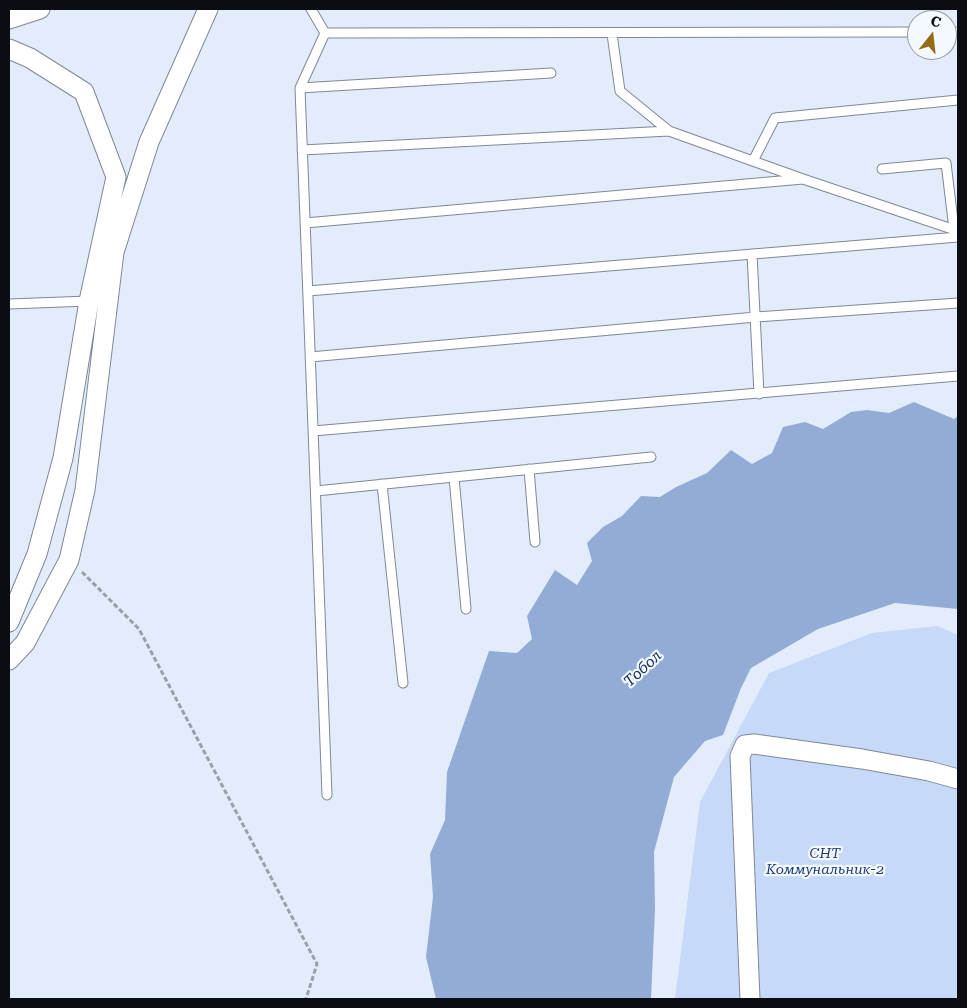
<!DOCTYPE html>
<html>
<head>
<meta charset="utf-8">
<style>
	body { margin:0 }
	#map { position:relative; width:967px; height:1008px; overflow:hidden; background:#e2ecfb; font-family:"Roboto Serif",serif }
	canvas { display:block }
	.frame { position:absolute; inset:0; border:10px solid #0a0d12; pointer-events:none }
	.north { position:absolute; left:907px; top:10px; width:50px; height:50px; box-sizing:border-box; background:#f4f8ff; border:1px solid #969aa0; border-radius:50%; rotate:16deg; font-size:14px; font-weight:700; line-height:20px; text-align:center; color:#0a0d12 }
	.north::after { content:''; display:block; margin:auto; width:18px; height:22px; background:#956b16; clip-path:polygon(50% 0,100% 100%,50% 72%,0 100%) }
</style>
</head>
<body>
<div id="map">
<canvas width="967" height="1008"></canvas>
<div class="frame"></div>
<div class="north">С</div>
</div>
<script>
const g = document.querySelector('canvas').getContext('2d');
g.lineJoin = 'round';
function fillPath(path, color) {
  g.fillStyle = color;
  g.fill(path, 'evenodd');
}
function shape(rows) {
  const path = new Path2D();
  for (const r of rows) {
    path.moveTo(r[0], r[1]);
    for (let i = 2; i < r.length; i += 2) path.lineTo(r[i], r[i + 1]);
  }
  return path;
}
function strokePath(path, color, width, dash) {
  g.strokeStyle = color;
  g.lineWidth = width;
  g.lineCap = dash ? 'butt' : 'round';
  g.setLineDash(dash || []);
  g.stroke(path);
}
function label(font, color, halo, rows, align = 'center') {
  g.font = font + ' "Roboto Serif",serif';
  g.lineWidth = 4.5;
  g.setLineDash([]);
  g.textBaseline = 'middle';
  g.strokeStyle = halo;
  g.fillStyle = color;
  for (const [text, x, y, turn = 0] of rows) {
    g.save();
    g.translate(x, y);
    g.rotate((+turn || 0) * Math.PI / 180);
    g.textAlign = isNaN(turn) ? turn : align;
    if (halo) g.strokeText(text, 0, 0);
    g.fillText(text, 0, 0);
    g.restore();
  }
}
const green = shape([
	[937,626,958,635,958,999,675,999,700,802,769,673,872,633]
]);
const water = shape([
	[914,402,954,419,958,416,958,609,895,603,818,629,751,668,741,688,723,735,705,741,674,777,654,852,655,909,651,999,436,999,426,957,433,897,430,854,445,820,447,772,489,651,517,653,532,639,527,616,555,570,577,585,592,561,587,543,603,527,622,516,641,496,660,497,676,487,707,473,731,450,752,464,772,453,783,427,805,422,823,429,851,412,867,410,889,413]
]);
const path = shape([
	[82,572,139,629,317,964,306,999]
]);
const lane = shape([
	[311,9,325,33,300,88,327,795],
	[947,32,958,32],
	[325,33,917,32],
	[612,34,620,91,669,131,803,179,958,231],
	[300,88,551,73],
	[302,150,669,131],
	[753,161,775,118,958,100],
	[882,169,946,163,954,229],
	[305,223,803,179],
	[752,254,759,394],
	[308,291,958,237],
	[9,304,89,301],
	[310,357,756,317,958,303],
	[313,431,958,376],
	[529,469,535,542],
	[454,477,466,609],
	[382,484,403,683],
	[316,491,651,457]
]);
const street = shape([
	[9,19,40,9],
	[9,49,30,58,84,92,116,177,89,301,63,458,37,554,9,622],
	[9,660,25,643,69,560,85,490,114,252,149,142,208,9],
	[750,999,740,756,745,745,754,744,862,759,929,771,958,779]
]);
const parkNames = [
	["СНТ",825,854],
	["Коммунальник-2",825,870]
];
const waterNames = [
	["Тобол",643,669,-43]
];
fillPath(green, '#c6d9f8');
fillPath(water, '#93acd5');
strokePath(lane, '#7f8896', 11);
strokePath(street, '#7f8896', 21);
strokePath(path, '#99a0ac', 3, [5, 2.5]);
strokePath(lane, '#fff', 9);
strokePath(street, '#fff', 19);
label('italic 14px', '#1e3d71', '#f4f8ff', parkNames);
label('italic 15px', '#123062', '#f4f8ff', waterNames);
</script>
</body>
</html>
